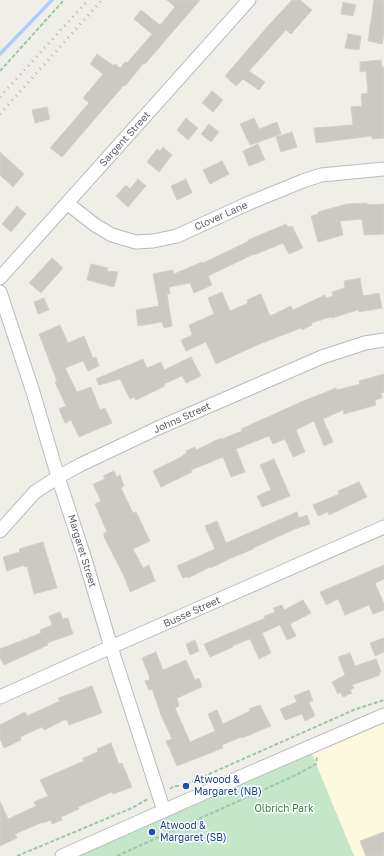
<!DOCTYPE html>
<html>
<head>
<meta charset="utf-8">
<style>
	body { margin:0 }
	canvas { display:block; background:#f0efe7 }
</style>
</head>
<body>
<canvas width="384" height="856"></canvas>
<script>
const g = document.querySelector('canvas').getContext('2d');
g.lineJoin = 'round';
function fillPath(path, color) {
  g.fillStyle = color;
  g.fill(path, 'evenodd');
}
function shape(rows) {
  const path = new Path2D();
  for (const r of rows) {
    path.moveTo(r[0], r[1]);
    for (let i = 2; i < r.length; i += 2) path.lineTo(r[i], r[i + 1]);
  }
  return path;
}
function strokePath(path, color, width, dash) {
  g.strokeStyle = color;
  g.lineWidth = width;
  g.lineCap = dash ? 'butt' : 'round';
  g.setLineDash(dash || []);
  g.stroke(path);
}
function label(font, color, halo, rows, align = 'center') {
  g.font = font + ' "Golos Text",sans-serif';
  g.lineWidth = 3;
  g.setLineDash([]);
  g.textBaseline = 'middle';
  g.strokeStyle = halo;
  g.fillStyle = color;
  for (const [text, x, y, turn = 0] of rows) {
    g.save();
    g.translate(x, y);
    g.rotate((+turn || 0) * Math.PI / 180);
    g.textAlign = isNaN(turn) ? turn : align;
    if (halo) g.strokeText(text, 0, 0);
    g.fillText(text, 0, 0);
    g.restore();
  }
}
const commercial = shape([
	[384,715,384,856,354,856,309,747]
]);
const green = shape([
	[309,747,354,856,62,856]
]);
const stream = shape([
	[0,54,52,0]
]);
const building = shape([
	[167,0,200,0,145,64,144,63,125,86,124,85,62,157,50,148,89,103,83,98,103,74,90,64,97,54,114,66,115,64,120,68,125,62,127,63,152,34,134,19,141,10,160,25,175,7,167,0],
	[292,0,300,0,312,10,291,34,286,30,249,71,265,82,259,90,243,79,236,86,225,76,268,26,292,0],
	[374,0,384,0,384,34,382,44,368,41,374,0],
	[343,2,356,5,353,16,341,14,343,2],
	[348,34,361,36,359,50,345,48,348,34],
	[381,60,382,67,384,67,384,138,372,139,372,136,316,143,314,128,353,125,351,107,362,106,361,94,368,93,366,71,360,72,360,62,381,60],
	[212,91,223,100,213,112,202,103,212,91],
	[47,107,50,119,35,123,32,110,47,107],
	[186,118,198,128,188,140,177,130,186,118],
	[254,118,259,129,277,122,281,134,250,145,240,124,254,118],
	[209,124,219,132,211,142,201,134,209,124],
	[292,132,297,147,281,152,276,137,292,132],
	[258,144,265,160,249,166,243,151,258,144],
	[163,147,172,155,159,172,147,162,157,149,160,151,163,147],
	[0,152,24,174,13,187,0,175,0,152],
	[222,161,229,174,210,184,203,170,222,161],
	[138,179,146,186,128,207,116,196,126,185,130,189,138,179],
	[186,179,192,193,177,200,171,186,186,179],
	[367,203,367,205,384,204,384,234,364,235,362,219,340,221,343,235,318,242,311,216,318,214,318,212,347,204,367,203],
	[17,206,26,214,11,232,2,224,17,206],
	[286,224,288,227,292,226,303,248,289,254,283,243,254,255,254,254,208,276,212,285,194,293,190,283,169,287,170,294,167,294,172,326,164,328,162,322,138,326,136,310,159,306,153,274,173,270,174,274,202,262,203,263,249,241,248,240,286,224],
	[52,258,63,268,41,293,29,283,52,258],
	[91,264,108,268,107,271,118,272,114,287,87,280,91,264],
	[360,278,363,296,379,293,382,308,359,312,358,310,332,318,331,317,311,323,312,325,302,330,301,328,257,345,216,364,206,342,186,351,181,340,192,335,189,325,214,314,208,298,222,292,230,311,248,303,247,300,261,294,270,316,291,306,293,310,325,295,326,298,333,296,332,292,345,288,344,281,360,278],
	[44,298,49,310,38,314,34,302,44,298],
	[60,325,68,343,84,336,93,358,96,357,99,366,88,371,83,361,65,368,77,392,91,387,100,410,105,408,112,423,79,437,71,420,65,423,59,409,66,406,55,382,57,381,39,334,60,325],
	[191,357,201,376,186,383,182,376,164,384,165,386,136,400,134,397,130,399,120,379,99,385,96,379,143,359,147,368,161,362,164,370,191,357],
	[384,374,384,392,381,393,382,398,375,400,376,405,344,414,343,410,323,419,333,442,324,446,314,421,296,430,305,452,293,457,285,439,273,444,269,436,236,449,245,472,231,477,223,457,191,470,192,472,161,487,153,471,183,456,183,455,187,453,186,451,195,447,196,450,221,438,222,439,242,431,241,429,301,402,336,388,337,390,360,384,359,381,384,374],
	[274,459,290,496,262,507,257,496,271,490,260,465,274,459],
	[114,471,117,477,120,475,124,486,121,488,133,513,136,512,150,541,133,549,143,568,149,565,155,581,130,592,124,576,104,537,104,533,107,532,95,504,101,501,93,484,105,479,103,476,114,471],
	[359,482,367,497,329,515,328,512,318,516,313,505,339,494,338,491,359,482],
	[297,512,299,518,307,515,310,524,295,529,253,548,253,549,229,559,211,568,210,567,188,578,187,577,183,578,177,566,215,549,205,526,217,521,226,543,297,512],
	[43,542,57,588,34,594,27,566,24,567,24,565,7,571,3,557,20,552,19,549,43,542],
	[384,565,384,579,375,583,384,604,384,610,373,614,369,605,345,615,338,599,326,605,320,592,384,565],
	[303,600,311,613,290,624,296,636,287,640,280,625,262,633,271,653,259,659,250,639,232,646,233,647,210,657,204,644,265,618,264,616,275,612,273,608,282,605,284,610,303,600],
	[60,612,63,619,68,618,73,634,47,643,48,645,4,665,0,657,0,649,41,633,40,630,52,625,49,616,60,612],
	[384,638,384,652,375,656,370,643,384,638],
	[195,640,199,651,190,655,186,644,195,640],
	[156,652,163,670,186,660,195,680,199,678,202,687,177,698,179,706,175,708,190,742,215,731,208,714,217,710,223,724,250,711,249,709,260,705,271,726,242,738,241,737,222,745,223,748,177,766,166,741,172,739,161,715,152,689,149,690,145,681,149,680,149,679,150,678,142,658,156,652],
	[350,653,355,666,376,659,381,672,379,673,380,675,352,685,354,688,350,690,352,693,343,697,340,692,338,694,332,682,345,675,338,657,350,653],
	[92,686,102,713,69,725,67,720,64,720,44,730,42,727,20,737,21,740,4,748,0,739,0,725,25,712,27,716,60,701,58,698,92,686],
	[309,690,313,701,309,702,315,716,305,721,302,714,285,720,280,709,297,702,294,696,309,690],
	[111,743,119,764,122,763,132,787,113,794,112,792,78,807,79,809,61,817,62,820,52,824,51,820,43,823,43,822,15,834,17,838,0,846,0,801,8,819,36,806,34,802,48,796,40,780,84,761,83,758,98,752,97,749,111,743],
	[384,832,384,856,366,856,360,841,384,832]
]);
const path = shape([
	[0,71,64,0],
	[170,789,174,786,182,786,356,709,384,700],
	[17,856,132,808,148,799],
	[117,856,296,775,316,764,317,757]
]);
const minor = shape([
	[67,203,95,225,112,235,136,242,153,241,177,236,249,203,303,181,321,175,384,169],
	[0,278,249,0],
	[0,292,33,392,58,477,83,553,111,647,164,811],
	[0,531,35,492,58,477,80,465,158,428,322,357,365,343,384,340],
	[0,697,111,647,384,527],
	[62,856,215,788,384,715]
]);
const rail = shape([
	[0,97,88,0],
	[0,114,102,0]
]);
const markers = [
	[186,786,4,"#1a4fb4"],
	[152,832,4,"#1a4fb4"]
];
const streetNames = [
	["Sargent Street",125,139,-48],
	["Clover Lane",221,216,-24],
	["Johns Street",182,418,-24],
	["Margaret Street",82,551,73],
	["Busse Street",192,612,-24]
];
const transitNames = [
	["Atwood &",194,780],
	["Margaret (NB)",194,792],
	["Atwood &",160,826],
	["Margaret (SB)",160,838]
];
const parkNames = [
	["Olbrich Park",284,809]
];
fillPath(commercial, '#fcf9df');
fillPath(green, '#c5e6c9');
strokePath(stream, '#abcffb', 3.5);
fillPath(building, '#cbc9c4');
strokePath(building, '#d4d1c5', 1);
strokePath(minor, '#b9bbc0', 15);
strokePath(path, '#9ec6ae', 2, [4, 2]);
strokePath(minor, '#fff', 13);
strokePath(rail, '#b7b8b8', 3, [1, 5]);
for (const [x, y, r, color] of markers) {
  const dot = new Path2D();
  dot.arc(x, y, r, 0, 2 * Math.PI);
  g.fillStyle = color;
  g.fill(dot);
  strokePath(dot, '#fff', 1.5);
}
label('10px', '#5e6166', '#fff', streetNames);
label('10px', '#164399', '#fff', transitNames, 'left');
label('10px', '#398245', '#fff', parkNames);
</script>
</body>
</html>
